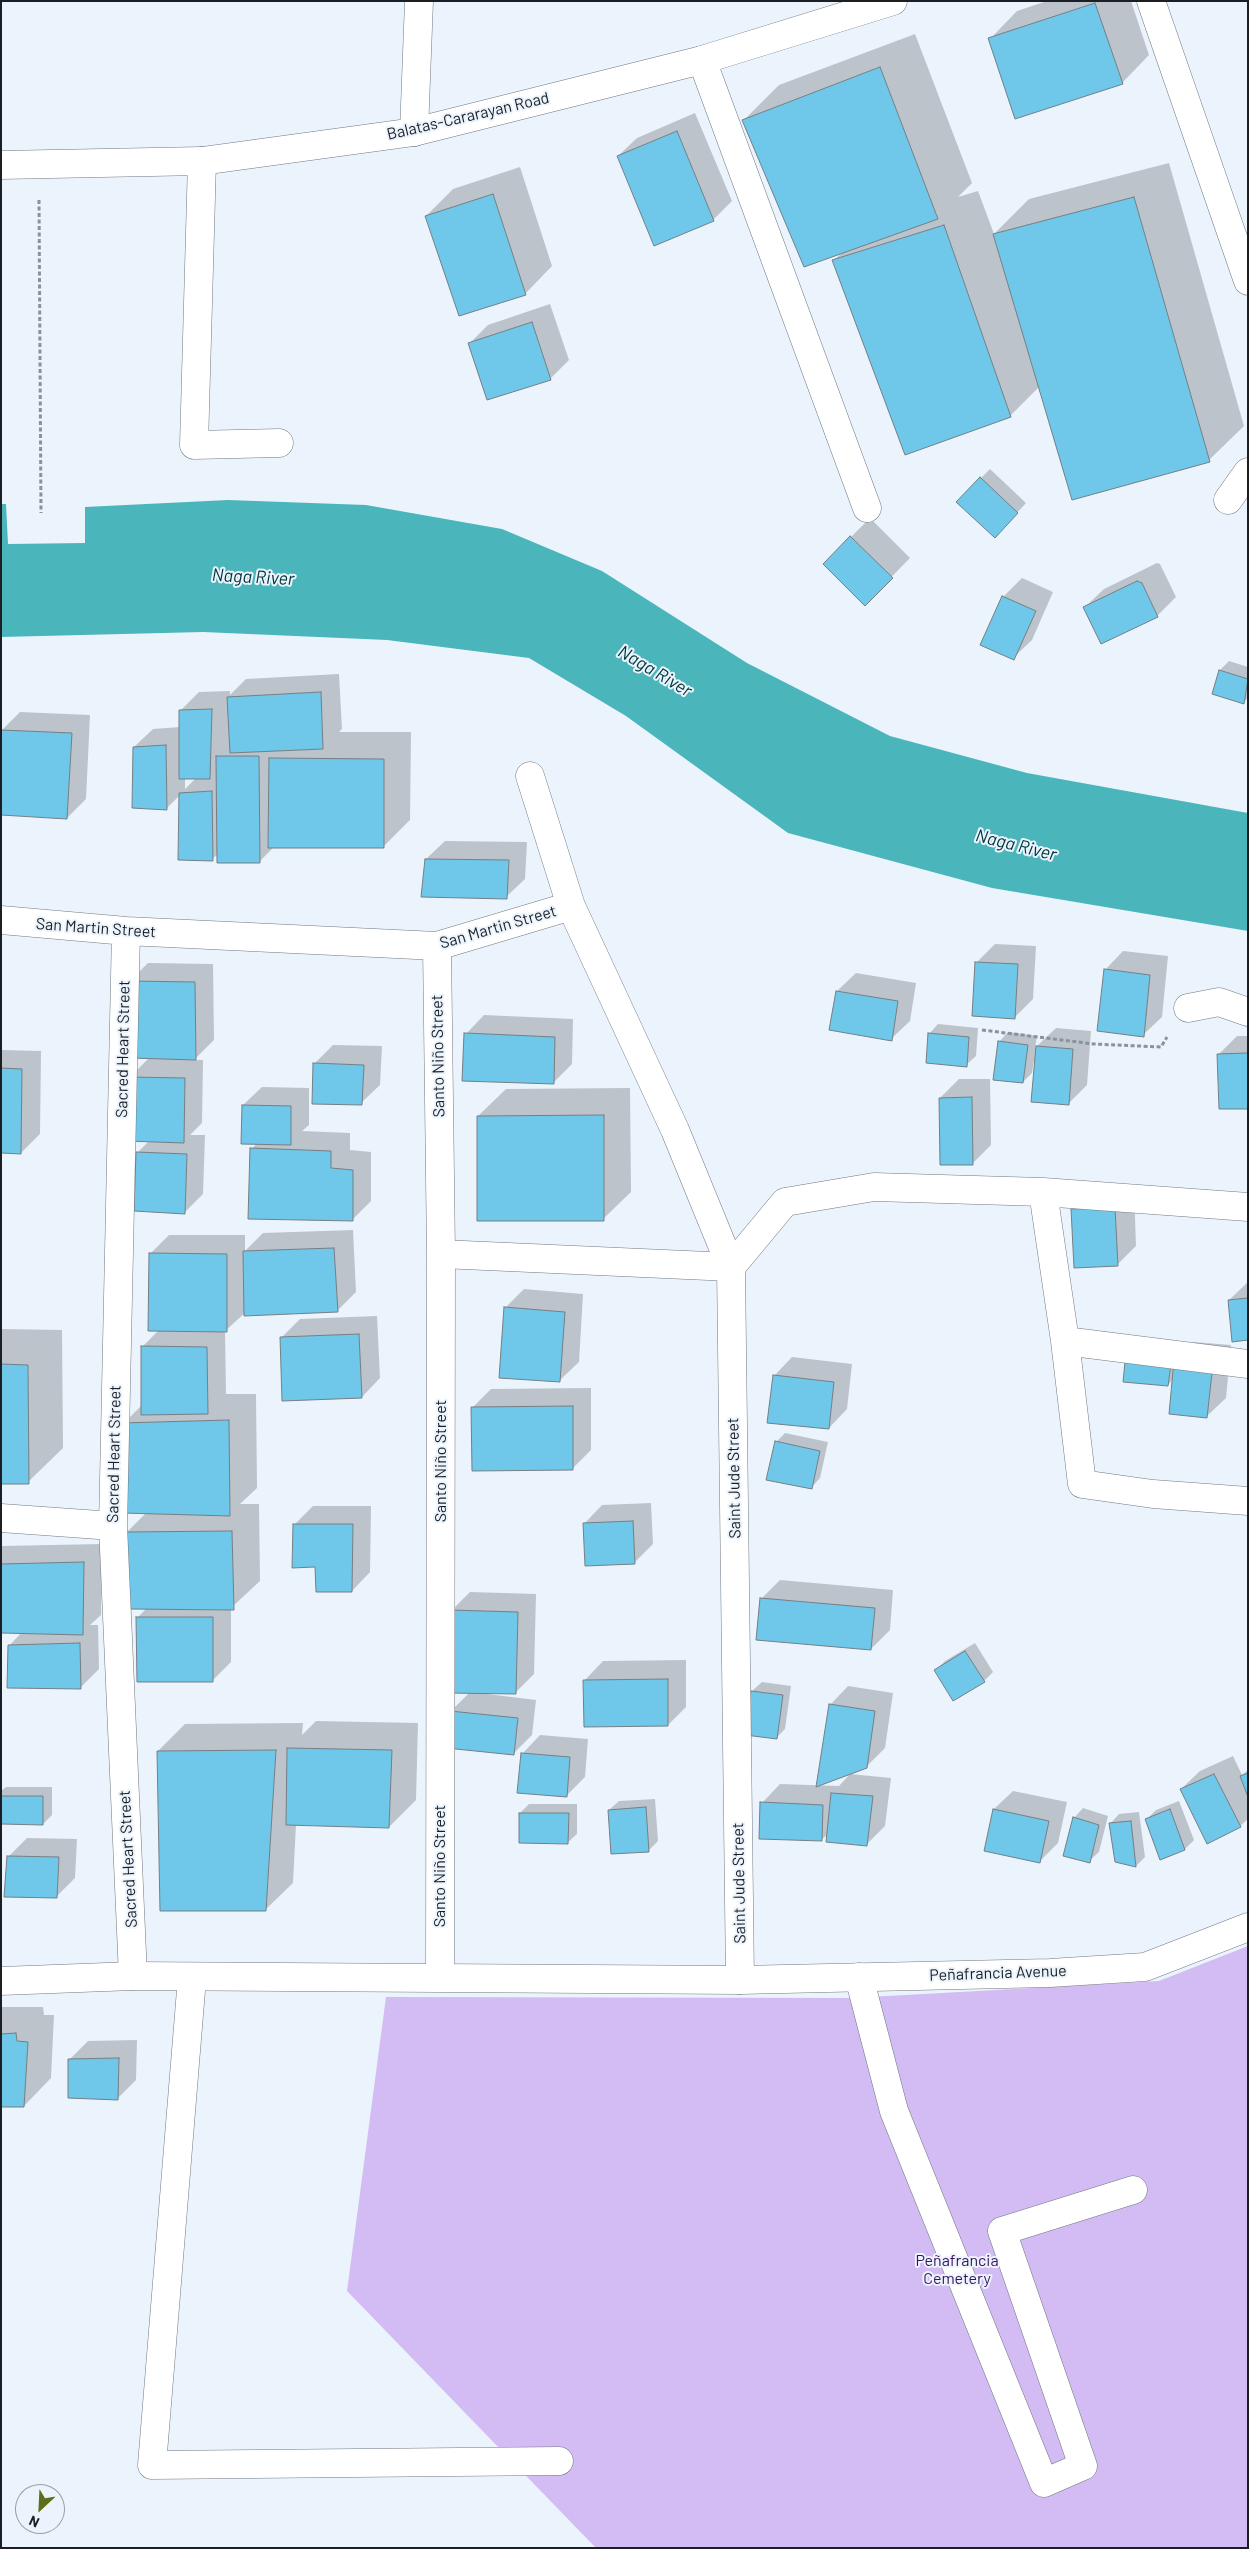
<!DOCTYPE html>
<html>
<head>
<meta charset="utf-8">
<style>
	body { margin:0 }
	#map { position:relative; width:1249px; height:2549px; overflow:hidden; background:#ebf4fd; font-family:Barlow,sans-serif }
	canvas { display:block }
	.frame { position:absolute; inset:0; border:2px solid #1b1e22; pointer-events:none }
	.north { position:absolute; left:15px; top:2484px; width:50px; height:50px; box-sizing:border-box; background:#ebf4fd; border:1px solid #989ea5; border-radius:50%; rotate:205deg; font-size:14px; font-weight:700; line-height:20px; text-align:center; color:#1b1e22 }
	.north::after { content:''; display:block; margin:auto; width:18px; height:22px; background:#5d6e1a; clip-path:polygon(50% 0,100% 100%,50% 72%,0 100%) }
</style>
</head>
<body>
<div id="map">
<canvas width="1249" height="2549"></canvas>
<div class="frame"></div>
<div class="north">N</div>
</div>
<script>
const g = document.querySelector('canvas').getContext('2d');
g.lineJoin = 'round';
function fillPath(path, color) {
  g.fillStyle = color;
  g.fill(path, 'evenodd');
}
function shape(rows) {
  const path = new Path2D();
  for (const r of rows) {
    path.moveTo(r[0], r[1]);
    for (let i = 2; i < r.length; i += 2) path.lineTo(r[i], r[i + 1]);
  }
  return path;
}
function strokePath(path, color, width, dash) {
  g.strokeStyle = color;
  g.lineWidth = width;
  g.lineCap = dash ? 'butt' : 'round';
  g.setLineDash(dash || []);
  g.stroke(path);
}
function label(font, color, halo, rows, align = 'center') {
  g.font = font + ' Barlow,sans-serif';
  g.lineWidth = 4;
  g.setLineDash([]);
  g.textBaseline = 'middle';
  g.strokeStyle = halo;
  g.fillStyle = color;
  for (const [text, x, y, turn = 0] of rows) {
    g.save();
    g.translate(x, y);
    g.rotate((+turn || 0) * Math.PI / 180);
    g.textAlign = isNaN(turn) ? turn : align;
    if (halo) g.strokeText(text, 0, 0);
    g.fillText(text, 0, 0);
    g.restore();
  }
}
const green = shape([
	[1248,1946,1248,2548,596,2548,347,2291,386,1997,851,1998,1159,1981]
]);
const water = shape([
	[228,500,366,505,502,529,602,571,747,663,890,736,1027,773,1248,813,1248,931,992,888,788,833,626,716,529,658,387,640,203,632,1,637,1,504,6,504,8,544,85,543,85,507]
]);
const shadow = shape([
	[1047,1,1131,1,1149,55,1122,83,990,39,1017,11],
	[915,34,972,183,958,197,978,191,994,234,1029,199,1169,163,1244,426,1209,460,1040,386,1010,416,834,260,843,252,744,120,779,85],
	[695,113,732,201,713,220,655,244,618,156,637,138],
	[520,167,552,266,525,294,426,216,453,189],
	[550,304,569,360,550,379,469,344,488,325],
	[990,469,1026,503,1004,527,981,478],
	[870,518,910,558,865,604,824,564],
	[1157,563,1160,564,1176,597,1157,616,1085,607,1104,589],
	[1022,578,1053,592,1032,640,1013,658,1003,597],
	[1229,661,1248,667,1248,698,1244,702,1213,693,1220,670],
	[339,674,342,729,339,732,411,732,410,820,383,847,275,846,259,862,218,854,212,859,180,795,166,809,134,747,153,729,180,727,180,711,199,692,230,691,230,695,246,679],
	[185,778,196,778,185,789],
	[20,712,90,715,86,799,67,818,1,731],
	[445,841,527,842,525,879,506,897,426,859],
	[995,944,1036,946,1033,999,1014,1018,976,963],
	[1123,951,1168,956,1162,1017,1143,1035,1105,970],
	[148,963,213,964,214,1040,194,1060,203,1060,202,1123,190,1135,205,1135,203,1194,184,1213,138,1152,149,1141,129,1078,149,1058,130,981],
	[856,973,916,983,910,1021,891,1039,837,991],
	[484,1015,573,1019,572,1064,553,1083,466,1034],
	[938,1024,978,1028,976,1056,966,1065,929,1034],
	[1056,1028,1091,1031,1087,1085,1068,1104,1036,1060,1034,1060,1032,1073,1023,1082,999,1042,1008,1032,1037,1036,1035,1048],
	[1237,1036,1248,1036,1248,1107,1218,1055],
	[333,1045,382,1046,380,1085,361,1103,315,1063],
	[1,1050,41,1051,40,1134,21,1153,1,1152],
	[959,1079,990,1079,991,1145,972,1164,940,1098],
	[262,1087,309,1088,309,1125,302,1131,350,1133,350,1150,371,1152,371,1201,352,1220,252,1149,257,1143,243,1105],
	[630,1088,631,1192,603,1219,478,1116,506,1089],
	[1134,1189,1136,1246,1117,1265,1073,1209,1091,1191],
	[353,1230,356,1292,337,1311,246,1312,225,1331,226,1394,256,1394,257,1488,240,1504,259,1504,260,1581,231,1608,231,1662,213,1680,137,1618,147,1608,127,1532,147,1512,123,1424,143,1404,142,1347,159,1330,150,1254,169,1235,245,1235,245,1251,263,1233],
	[1248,1282,1248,1339,1229,1300],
	[524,1289,583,1294,579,1362,560,1380,505,1308],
	[377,1316,380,1378,362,1397,281,1338,300,1319],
	[1,1329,62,1330,63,1448,28,1482,1,1482],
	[1194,1342,1231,1345,1226,1398,1207,1416,1173,1379,1168,1385,1124,1381,1179,1356],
	[792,1357,852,1364,847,1409,829,1428,774,1376],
	[591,1388,591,1450,572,1469,472,1408,491,1389],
	[785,1433,828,1442,820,1478,811,1488,776,1442],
	[651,1503,653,1544,634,1563,584,1524,602,1505],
	[313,1506,371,1506,370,1572,352,1591,316,1566,294,1525],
	[102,1544,101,1615,90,1625,98,1625,99,1669,80,1688,9,1646,22,1632,1,1632,1,1546],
	[780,1580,893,1590,890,1630,871,1649,761,1599],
	[470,1592,536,1594,534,1674,515,1693,487,1692,487,1694,536,1700,532,1735,514,1753,451,1711,470,1692,451,1611],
	[975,1643,993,1672,984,1681,936,1670,945,1661],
	[686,1660,686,1707,668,1725,585,1680,603,1661],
	[762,1682,791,1686,785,1729,776,1738,752,1691],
	[848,1686,893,1693,885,1748,866,1767,830,1705],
	[316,1721,418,1723,416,1800,389,1827,296,1824,293,1883,265,1910,158,1751,185,1724,303,1723,302,1735],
	[540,1735,588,1739,585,1777,566,1796,522,1754],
	[1233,1756,1242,1775,1248,1770,1248,1819,1240,1826,1181,1789,1200,1771],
	[850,1774,891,1778,885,1826,866,1845,828,1834,821,1840,762,1803,780,1784,839,1786],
	[6,1787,52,1787,52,1815,43,1824,1,1823,1,1791],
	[1013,1791,1067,1802,1058,1843,1040,1861,994,1809],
	[655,1799,658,1841,648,1851,609,1810,619,1801],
	[1179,1801,1194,1840,1185,1849,1161,1858,1147,1819,1156,1810],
	[529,1804,577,1804,577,1834,567,1843,520,1813],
	[1083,1808,1108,1816,1099,1852,1089,1861,1074,1818],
	[1139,1812,1145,1857,1136,1866,1116,1861,1110,1824,1119,1814],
	[27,1838,77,1839,75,1878,56,1897,8,1857],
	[1,2007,43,2007,44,2015,54,2015,51,2078,24,2106,1,2106],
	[137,2040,136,2080,117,2099,69,2060,88,2041]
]);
const building = shape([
	[1095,3,1123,84,1015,119,988,38,1095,3],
	[880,67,938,219,804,267,742,120,880,67],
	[677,131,714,221,654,246,617,156,677,131],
	[493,194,526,295,459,316,425,216,493,194],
	[1134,197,1210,462,1072,500,993,234,1134,197],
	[944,225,1011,417,905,455,832,260,944,225],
	[532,322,551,380,487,400,468,343,532,322],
	[980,477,1018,513,995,538,956,502,980,477],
	[850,536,893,578,865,606,823,564,850,536],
	[1137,581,1142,583,1158,617,1101,644,1083,607,1137,581],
	[1002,596,1036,611,1014,660,980,645,1002,596],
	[1219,670,1248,679,1244,704,1212,694,1219,670],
	[321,692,323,749,230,753,227,697,321,692],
	[212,709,210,779,179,779,179,710,212,709],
	[1,730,72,733,67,819,1,815,1,730],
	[166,745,167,810,132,808,133,747,166,745],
	[216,756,259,756,260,863,217,863,216,756],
	[269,758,384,759,384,848,268,848,269,758],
	[212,791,213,861,178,860,179,793,212,791],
	[425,859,509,860,507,899,421,897,425,859],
	[975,962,1018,964,1015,1019,972,1016,975,962],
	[1104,969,1150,975,1144,1037,1097,1031,1104,969],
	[128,981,195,982,196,1060,131,1058,128,981],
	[836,991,898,1001,892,1041,829,1030,836,991],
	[464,1033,555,1037,554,1084,462,1081,464,1033],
	[928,1033,969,1037,967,1067,926,1063,928,1033],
	[998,1041,1028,1045,1023,1083,993,1080,998,1041],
	[1036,1046,1073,1049,1069,1105,1031,1102,1036,1046],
	[1248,1053,1248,1109,1219,1109,1217,1054,1248,1053],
	[313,1063,364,1065,362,1105,312,1104,313,1063],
	[1,1068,22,1069,21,1154,1,1153,1,1068],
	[128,1077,185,1078,184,1143,127,1141,128,1077],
	[972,1097,973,1165,940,1165,939,1098,972,1097],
	[242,1105,291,1106,291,1145,241,1144,242,1105],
	[604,1115,604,1221,477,1221,477,1116,604,1115],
	[250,1148,331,1151,331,1168,353,1170,353,1221,248,1219,250,1148],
	[136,1152,187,1154,185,1214,134,1211,136,1152],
	[1115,1207,1118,1266,1074,1268,1071,1209,1115,1207],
	[334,1248,338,1312,244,1316,243,1251,334,1248],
	[149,1253,227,1254,227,1332,148,1331,149,1253],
	[1248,1298,1248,1340,1232,1342,1228,1300,1248,1298],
	[504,1307,565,1312,560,1382,499,1378,504,1307],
	[359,1334,362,1398,282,1401,280,1337,359,1334],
	[141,1346,207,1347,208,1414,141,1415,141,1346],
	[1126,1352,1172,1357,1168,1386,1123,1382,1126,1352],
	[1174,1360,1213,1364,1207,1418,1169,1414,1174,1360],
	[1,1364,28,1365,29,1484,1,1484,1,1364],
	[773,1375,834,1382,829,1429,767,1423,773,1375],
	[573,1406,573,1470,472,1471,471,1407,573,1406],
	[229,1420,230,1516,122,1513,121,1423,229,1420],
	[775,1441,820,1451,812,1489,766,1480,775,1441],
	[633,1521,635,1564,585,1566,583,1523,633,1521],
	[293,1524,353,1524,352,1592,316,1592,315,1567,292,1568,293,1524],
	[232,1531,234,1610,129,1609,126,1532,232,1531],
	[84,1562,83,1635,1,1633,1,1564,84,1562],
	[760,1598,875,1608,871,1650,756,1640,760,1598],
	[450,1610,518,1612,516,1694,448,1693,450,1610],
	[136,1617,213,1617,213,1682,137,1682,136,1617],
	[80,1643,81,1689,7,1688,8,1645,80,1643],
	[965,1651,985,1682,953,1701,934,1670,965,1651],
	[668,1679,668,1726,584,1727,583,1680,668,1679],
	[751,1691,783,1695,777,1739,745,1735,751,1691],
	[829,1704,875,1711,867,1768,816,1787,829,1704],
	[450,1711,518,1718,514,1755,446,1748,450,1711],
	[287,1748,392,1750,389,1828,286,1825,287,1748],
	[276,1750,266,1911,160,1911,157,1751,276,1750],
	[521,1753,570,1757,567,1797,517,1793,521,1753],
	[1248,1773,1248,1797,1240,1776,1248,1773],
	[1214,1774,1241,1827,1207,1844,1180,1789,1214,1774],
	[831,1793,873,1796,867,1846,826,1842,831,1793],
	[1,1796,43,1796,43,1825,1,1824,1,1796],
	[760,1802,823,1805,822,1841,759,1839,760,1802],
	[646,1807,649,1852,611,1854,608,1810,646,1807],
	[993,1809,1049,1821,1040,1863,984,1851,993,1809],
	[1170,1809,1185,1850,1160,1860,1145,1819,1170,1809],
	[519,1813,569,1813,568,1844,519,1843,519,1813],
	[1073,1817,1099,1825,1090,1863,1063,1856,1073,1817],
	[1131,1821,1136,1867,1115,1862,1109,1823,1131,1821],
	[7,1856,59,1857,57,1898,4,1897,7,1856],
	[16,2033,17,2041,28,2042,24,2107,1,2107,1,2034,16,2033],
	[119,2058,118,2100,68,2098,68,2059,119,2058]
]);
const path = shape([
	[39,200,41,513],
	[982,1030,1094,1044,1161,1047,1167,1037]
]);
const minor = shape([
	[1151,1,1248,281],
	[702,60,867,508],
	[414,132,419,1],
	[202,161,194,445,279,443],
	[1228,500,1248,472],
	[530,776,571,906],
	[1,920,126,931,437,946,571,906,675,1130,731,1267,740,1980],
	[126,931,113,1526,133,1976],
	[437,946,441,1254,440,1977],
	[1188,1008,1219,1002,1248,1012],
	[1043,1192,1065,1341,1082,1484,1153,1494,1248,1501],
	[441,1254,731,1267],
	[731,1267,785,1202,874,1187,1043,1192,1248,1207],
	[1065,1341,1248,1364],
	[1,1518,113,1526],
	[859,1977,894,2111,1044,2483,1083,2466,1002,2231,1133,2190],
	[192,1978,152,2465,559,2461]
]);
const major = shape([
	[1,165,202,161,414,132,702,60,893,1],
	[1,1981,133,1976,740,1980,1050,1973,1145,1967,1248,1927]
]);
const streetNames = [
	["Balatas-Cararayan Road",468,116,-13],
	["San Martin Street",498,927,-16],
	["San Martin Street",96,928,4],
	["Sacred Heart Street",123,1049,-89],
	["Santo Niño Street",438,1056,-91],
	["Sacred Heart Street",114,1454,-89],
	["Santo Niño Street",441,1461,-90],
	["Saint Jude Street",734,1478,-91],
	["Sacred Heart Street",128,1859,-93],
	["Santo Niño Street",440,1866,-90],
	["Saint Jude Street",739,1883,-91],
	["Peñafrancia Avenue",998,1973,-2]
];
const parkNames = [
	["Peñafrancia",957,2261],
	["Cemetery",957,2279]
];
const waterNames = [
	["Naga River",253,577,3],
	["Naga River",655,671,31],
	["Naga River",1016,845,14]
];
fillPath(green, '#d3bbf3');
fillPath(water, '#4ab6bb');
fillPath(shadow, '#0003');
fillPath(building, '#6fc7ea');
strokePath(building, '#747f84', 1);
strokePath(minor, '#717981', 29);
strokePath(major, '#717981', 29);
strokePath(path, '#8b9198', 3, [4, 2.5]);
strokePath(minor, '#fff', 28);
strokePath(major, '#fff', 28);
label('16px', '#1b1e22', '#ebf4fd', streetNames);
label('16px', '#3b115e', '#ebf4fd', parkNames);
label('italic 18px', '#003538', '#ebf4fd', waterNames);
</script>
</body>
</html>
